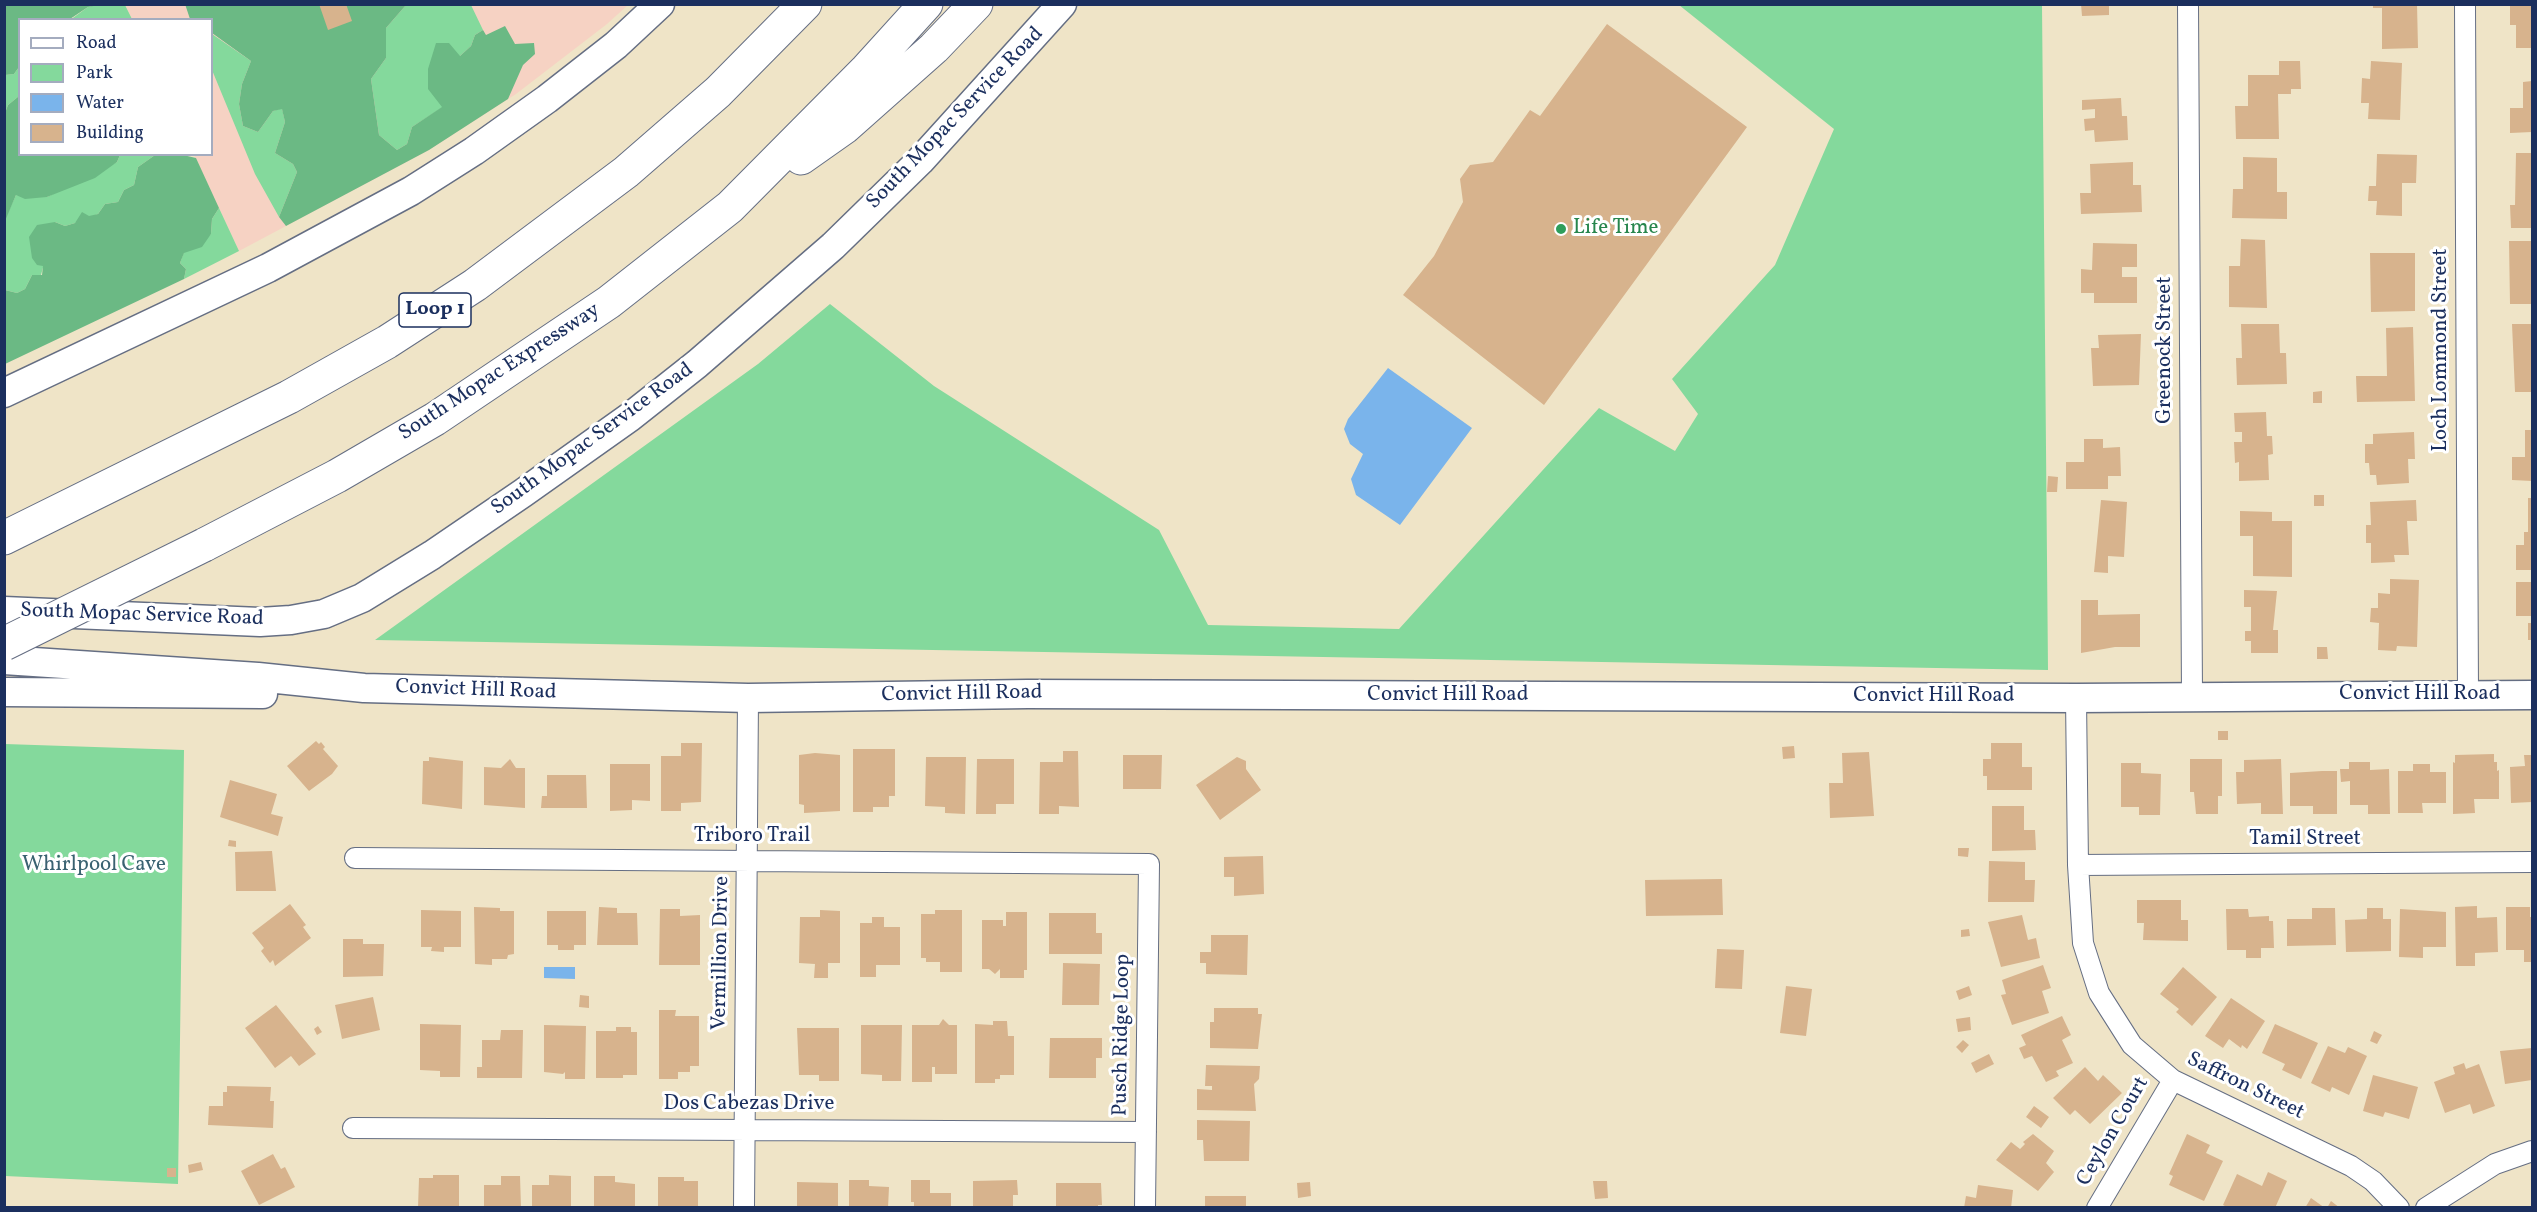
<!DOCTYPE html>
<html>
<head>
<meta charset="utf-8">
<style>
	body { margin:0 }
	#map { position:relative; width:2537px; height:1212px; overflow:hidden; background:#efe4c7; font-family:Vollkorn,serif }
	canvas { display:block }
	.frame { position:absolute; inset:0; border:6px solid #1b2f5e; pointer-events:none }
	.legend { position:absolute; left:18px; top:18px; width:195px; height:138px; box-sizing:border-box; background:#fff; border:2px solid #a4acbf; margin:0; padding:8px 10px; list-style:none; font-size:18px; color:#1b2f5e }
	.legend li { display:flex; align-items:center; gap:12px; height:30px }
	.legend b { width:30px; border:2px solid #a4acbf }
</style>
</head>
<body>
<div id="map">
<canvas width="2537" height="1212"></canvas>
<div class="frame"></div>
<ul class="legend">
<li><b style="height:8px;background:#fff"></b>Road</li>
<li><b style="height:16px;background:#84d99c"></b>Park</li>
<li><b style="height:16px;background:#7ab4eb"></b>Water</li>
<li><b style="height:16px;background:#d7b38d"></b>Building</li>
</ul>
</div>
<script>
const g = document.querySelector('canvas').getContext('2d');
g.lineJoin = 'round';
function fillPath(path, color) {
  g.fillStyle = color;
  g.fill(path, 'evenodd');
}
function shape(rows) {
  const path = new Path2D();
  for (const r of rows) {
    path.moveTo(r[0], r[1]);
    for (let i = 2; i < r.length; i += 2) path.lineTo(r[i], r[i + 1]);
  }
  return path;
}
function strokePath(path, color, width, dash) {
  g.strokeStyle = color;
  g.lineWidth = width;
  g.lineCap = dash ? 'butt' : 'round';
  g.setLineDash(dash || []);
  g.stroke(path);
}
function label(font, color, halo, rows, align = 'center') {
  g.font = font + ' Vollkorn,serif';
  g.lineWidth = 6;
  g.setLineDash([]);
  g.textBaseline = 'middle';
  g.strokeStyle = halo;
  g.fillStyle = color;
  for (const [text, x, y, turn = 0] of rows) {
    g.save();
    g.translate(x, y);
    g.rotate((+turn || 0) * Math.PI / 180);
    g.textAlign = isNaN(turn) ? turn : align;
    if (halo) g.strokeText(text, 0, 0);
    g.fillText(text, 0, 0);
    g.restore();
  }
}
const built = shape([
	[125,5,628,5,607,24,516,94,429,150,239,251,194,155,212,154,212,20,132,19]
]);
const green = shape([
	[99,4,125,5,132,19,70,20,88,7],
	[406,5,471,5,483,30,475,35,471,46,460,56,443,107,412,127,407,144,397,150,379,135,371,79,386,58,386,28],
	[1679,5,2042,5,2048,670,375,640,758,364,830,304,934,386,1159,530,1208,625,1399,629,1599,408,1675,451,1698,414,1672,379,1775,265,1834,129],
	[212,34,251,61,242,84,239,104,243,126,258,132,273,111,282,108,285,122,275,153,293,164,297,172,279,217,255,174,212,70],
	[19,67,19,96,8,105,5,113,4,75,14,74],
	[120,155,155,155,138,167,134,185,124,190,118,202,105,204,98,214,75,223,65,226,55,222,41,275,32,275,25,289,17,293,5,290,4,221,16,195,47,197,117,162],
	[219,208,239,251,184,279,186,269,180,263,184,252,211,234,212,219],
	[5,744,184,750,178,1184,5,1176]
]);
const forest = shape([
	[5,4,99,4,99,5,88,7,70,19,20,20,19,67,14,74,5,75],
	[185,4,406,5,386,28,386,58,371,79,379,135,397,150,407,144,412,127,442,107,428,89,428,69,436,43,449,43,460,56,471,46,475,35,483,30,486,35,505,26,515,44,534,43,535,54,523,65,508,99,429,150,286,226,279,217,297,172,293,164,275,153,285,122,282,109,273,111,258,132,243,126,239,104,242,84,251,61,212,33,212,20,190,19],
	[19,96,20,154,120,155,117,162,95,178,47,197,25,199,16,195,5,221,5,113,8,105],
	[155,155,183,155,196,158,219,208,212,219,211,234,202,247,184,253,180,263,186,269,184,279,5,364,5,290,17,293,25,289,32,275,42,275,43,266,37,265,32,258,29,237,37,225,55,222,65,226,75,223,82,212,89,216,98,214,105,204,118,202,124,190,134,185,138,167]
]);
const water = shape([
	[1388,368,1472,428,1400,525,1356,495,1351,479,1363,454,1350,444,1344,429,1348,419],
	[544,967,575,967,575,979,544,978]
]);
const building = shape([
	[319,4,346,4,352,21,328,30],
	[2081,4,2109,4,2109,15,2082,16],
	[2373,4,2417,4,2418,48,2382,49,2382,8,2373,8],
	[2510,4,2532,4,2532,48,2516,48,2516,25,2510,25],
	[1607,24,1747,127,1544,405,1403,295,1434,256,1463,202,1460,179,1470,165,1493,162,1530,110,1540,116],
	[2279,61,2300,61,2301,89,2291,89,2291,94,2278,94,2279,139,2236,139,2235,106,2248,106,2248,75,2279,75],
	[2371,61,2402,63,2400,120,2368,119,2369,103,2361,103,2362,78,2370,79],
	[2532,81,2532,132,2510,133,2510,108,2523,108,2523,82],
	[2121,98,2122,116,2127,116,2128,140,2095,142,2094,130,2085,131,2084,119,2095,118,2095,109,2082,110,2082,100],
	[2516,153,2532,153,2532,228,2511,228,2510,205,2515,205],
	[2377,154,2417,155,2416,183,2402,183,2402,216,2376,215,2377,201,2368,201,2369,186,2376,186],
	[2243,157,2277,158,2277,192,2287,192,2287,219,2232,218,2233,189,2243,189],
	[2133,162,2133,185,2141,185,2142,212,2081,214,2080,193,2091,193,2090,164],
	[2241,239,2265,240,2267,308,2229,307,2229,266,2240,266],
	[2509,241,2532,241,2532,304,2510,304],
	[2093,243,2137,244,2137,267,2122,267,2122,277,2137,277,2137,303,2094,303,2094,293,2081,293,2081,269,2092,270],
	[2370,253,2415,253,2415,311,2371,312],
	[2241,324,2279,324,2280,353,2286,353,2287,384,2237,385,2236,358,2242,358],
	[2512,324,2532,324,2532,392,2515,392],
	[2413,327,2415,401,2357,402,2356,376,2387,376,2386,328],
	[2141,334,2139,385,2093,386,2091,348,2099,348,2098,335],
	[2322,391,2322,403,2313,403,2313,392],
	[2266,412,2267,436,2272,436,2273,454,2268,455,2269,480,2239,481,2239,462,2235,463,2234,442,2242,442,2242,432,2235,432,2234,413],
	[2525,430,2532,430,2532,481,2512,480,2512,457,2525,457],
	[2414,432,2415,459,2408,459,2409,483,2377,485,2376,475,2370,475,2369,463,2365,463,2365,444,2373,444,2373,434],
	[2084,439,2103,439,2103,448,2120,447,2121,476,2108,476,2108,489,2066,489,2066,462,2084,462],
	[2048,476,2058,477,2057,492,2047,492],
	[2314,495,2324,495,2324,506,2314,506],
	[2528,498,2532,498,2532,570,2516,570,2516,545,2524,545,2524,532,2528,532],
	[2101,500,2127,502,2124,557,2108,556,2108,573,2094,572],
	[2416,500,2417,521,2407,521,2409,555,2394,555,2395,562,2371,563,2371,543,2366,543,2366,525,2371,525,2370,502],
	[2240,511,2272,512,2272,521,2292,521,2292,577,2253,576,2253,536,2240,536],
	[2390,579,2419,580,2417,647,2397,646,2396,651,2378,650,2379,623,2370,622,2371,608,2378,608,2378,593,2390,594],
	[2516,582,2532,582,2532,616,2516,616],
	[2244,590,2277,591,2273,630,2278,630,2278,653,2251,653,2251,641,2245,641,2245,631,2251,631,2251,607,2244,607],
	[2081,600,2098,600,2098,615,2140,614,2140,647,2115,647,2081,653],
	[2528,623,2532,623,2532,640,2528,640],
	[2317,647,2327,647,2328,659,2317,659],
	[2218,731,2228,731,2228,740,2218,740],
	[316,741,319,744,321,742,325,747,323,749,338,766,332,774,309,791,287,766],
	[681,743,702,743,701,802,681,803,681,811,661,811,661,756,681,756],
	[1991,743,2022,743,2022,767,2032,767,2032,790,1987,790,1987,776,1983,776,1983,759,1991,759],
	[1794,746,1795,758,1783,759,1782,747],
	[853,749,895,749,895,796,889,796,889,807,873,807,873,812,853,812],
	[1063,751,1078,751,1079,807,1059,806,1059,814,1039,814,1040,762,1063,762],
	[1869,752,1874,816,1830,818,1829,783,1843,783,1842,753],
	[815,753,840,755,840,811,804,813,804,805,799,804,799,755],
	[2494,754,2494,762,2497,762,2497,771,2499,770,2499,799,2474,799,2475,813,2453,814,2453,762,2455,763,2455,755],
	[1123,755,1162,755,1161,789,1123,789],
	[2524,755,2532,755,2532,802,2511,803,2510,767,2525,766],
	[429,757,463,761,462,809,422,804,423,761,429,761],
	[926,757,966,757,965,814,945,813,945,807,925,806],
	[1237,757,1246,761,1246,769,1261,790,1220,820,1196,785],
	[510,759,516,768,525,768,525,808,484,805,484,767,501,768],
	[977,759,1014,759,1014,804,996,804,996,814,976,814],
	[2190,759,2222,759,2222,796,2218,796,2218,814,2196,814,2194,792,2190,792],
	[2281,759,2283,814,2261,814,2261,803,2237,804,2236,772,2244,772,2244,760],
	[2349,762,2370,762,2370,770,2389,769,2390,814,2368,814,2368,805,2350,805,2350,781,2341,782,2340,769,2349,769],
	[2121,763,2141,763,2141,773,2161,774,2160,815,2139,815,2139,807,2121,807],
	[610,764,650,764,650,801,632,800,632,810,610,811],
	[2413,764,2430,764,2430,772,2446,772,2446,803,2422,803,2423,813,2398,813,2398,771,2413,771],
	[2322,771,2337,771,2337,814,2313,814,2313,806,2290,806,2290,773],
	[547,775,586,775,587,808,541,808,542,796,547,796],
	[230,780,277,794,271,814,283,817,278,836,220,817],
	[1992,806,2024,806,2024,830,2035,830,2036,850,1992,851],
	[229,840,236,841,236,847,228,846],
	[1958,848,1969,848,1968,857,1958,856],
	[272,851,276,891,236,891,235,852],
	[1263,856,1264,894,1234,896,1234,877,1224,877,1224,857],
	[1989,861,2025,862,2025,880,2035,880,2034,902,1988,902],
	[1722,879,1723,915,1646,916,1645,880],
	[2137,900,2181,900,2181,920,2188,920,2188,941,2143,940,2144,923,2137,923],
	[290,904,306,925,303,927,311,938,275,966,273,960,270,963,261,951,264,948,252,933],
	[2477,906,2477,918,2497,917,2498,952,2475,953,2475,966,2456,966,2455,907],
	[474,907,500,908,500,911,514,911,514,954,508,955,507,959,492,959,492,965,475,964],
	[599,907,617,908,617,913,637,913,638,945,597,945],
	[2506,907,2530,907,2530,917,2532,917,2532,962,2524,962,2524,950,2506,950],
	[2312,908,2335,908,2336,945,2287,946,2287,919,2312,919],
	[2367,908,2383,908,2383,919,2391,919,2391,951,2346,952,2345,920,2367,919],
	[660,909,680,909,680,916,700,915,700,965,659,965],
	[2226,909,2248,909,2249,917,2269,916,2269,921,2273,921,2274,948,2261,948,2261,958,2246,958,2246,950,2227,950],
	[2400,909,2446,912,2446,947,2423,947,2423,958,2399,957],
	[421,910,461,911,461,947,444,947,444,952,431,951,432,947,421,947],
	[820,910,840,911,840,963,828,963,828,978,814,978,815,964,799,963,800,917,820,917],
	[935,910,962,910,962,972,940,972,940,962,926,962,926,958,921,958,921,914,935,914],
	[547,911,586,911,586,945,574,945,574,950,558,950,558,945,547,945],
	[1006,912,1027,912,1027,970,1024,970,1024,978,1000,978,1000,969,995,974,989,969,982,969,982,920,1003,920,1003,926,1006,926],
	[1049,913,1096,913,1096,933,1102,933,1102,954,1049,954],
	[2022,915,2028,940,2036,938,2040,958,2001,967,1988,922],
	[872,917,884,917,884,927,900,927,900,965,876,965,876,977,860,977,860,923,872,923],
	[1969,929,1970,936,1961,937,1961,930],
	[1211,935,1248,935,1247,975,1206,974,1206,963,1200,963,1200,952,1211,952],
	[343,939,363,939,363,944,384,944,383,976,343,977],
	[1717,949,1744,950,1742,989,1715,988],
	[1063,963,1100,964,1099,1005,1062,1005],
	[2043,965,2051,988,2042,991,2049,1013,2012,1025,2001,995,2006,994,2002,980],
	[2183,967,2217,997,2192,1026,2176,1012,2179,1009,2160,994],
	[1786,986,1812,989,1806,1036,1780,1033],
	[1969,986,1972,995,1959,1000,1956,991],
	[580,995,589,996,589,1008,579,1007],
	[373,997,380,1030,342,1039,335,1005],
	[2231,998,2265,1021,2247,1049,2242,1045,2241,1048,2229,1039,2223,1048,2205,1036],
	[276,1005,316,1054,299,1066,291,1056,275,1068,245,1028],
	[1214,1008,1258,1008,1258,1014,1262,1014,1258,1049,1210,1048,1210,1022,1214,1022],
	[659,1010,676,1010,675,1016,699,1016,699,1066,690,1066,690,1072,678,1072,678,1079,659,1079],
	[2062,1016,2071,1035,2062,1040,2073,1063,2056,1071,2059,1076,2046,1082,2032,1056,2024,1059,2019,1048,2026,1045,2021,1035],
	[1970,1017,1971,1030,1958,1032,1956,1019],
	[943,1019,949,1025,957,1025,957,1074,935,1074,935,1067,932,1067,932,1082,912,1082,912,1025,939,1025],
	[993,1021,1007,1021,1008,1036,1014,1036,1014,1075,1000,1075,1000,1079,995,1079,995,1083,975,1083,975,1024,993,1025],
	[420,1024,461,1025,460,1077,440,1077,440,1071,420,1070],
	[2275,1024,2318,1043,2301,1079,2282,1070,2285,1064,2262,1053],
	[544,1025,586,1026,585,1079,565,1079,565,1072,563,1074,544,1072],
	[861,1025,902,1025,901,1081,882,1081,882,1075,861,1074],
	[318,1026,322,1032,317,1035,314,1029],
	[616,1027,631,1027,631,1032,637,1032,637,1075,623,1075,623,1078,596,1078,596,1031,616,1031],
	[797,1028,839,1028,839,1081,819,1081,819,1075,799,1075],
	[501,1030,523,1030,522,1078,477,1078,477,1067,482,1067,482,1040,500,1040],
	[2374,1031,2382,1035,2377,1044,2370,1041],
	[1050,1038,1102,1038,1102,1058,1096,1058,1096,1078,1049,1078],
	[1963,1040,1969,1045,1962,1053,1956,1047],
	[2328,1046,2345,1053,2348,1047,2367,1056,2349,1095,2332,1087,2330,1092,2311,1083],
	[2532,1048,2532,1080,2505,1084,2500,1051],
	[1989,1054,1994,1064,1976,1073,1971,1063],
	[2464,1063,2466,1069,2479,1064,2495,1106,2473,1114,2470,1104,2445,1113,2434,1082,2455,1074,2453,1067],
	[1206,1065,1260,1066,1259,1079,1254,1084,1256,1111,1197,1110,1197,1089,1212,1090,1212,1086,1205,1086],
	[2085,1067,2098,1081,2103,1075,2122,1093,2090,1124,2075,1110,2070,1115,2053,1098],
	[2373,1075,2418,1087,2409,1119,2385,1112,2383,1117,2363,1111],
	[227,1086,271,1087,270,1101,274,1101,273,1128,208,1125,209,1106,223,1106,223,1092,227,1092],
	[2034,1106,2049,1117,2041,1128,2026,1117],
	[1197,1120,1250,1121,1249,1161,1204,1161,1203,1140,1197,1140],
	[2033,1134,2054,1151,2046,1163,2054,1172,2038,1191,1996,1160,2011,1142,2020,1149,2025,1144,2023,1142],
	[2187,1134,2210,1145,2206,1153,2223,1161,2204,1201,2169,1185,2173,1176,2169,1174],
	[273,1154,281,1169,285,1167,295,1187,259,1205,241,1171],
	[201,1162,203,1170,189,1173,188,1165],
	[167,1168,176,1168,176,1177,167,1177],
	[2268,1172,2287,1181,2275,1208,2229,1208,2223,1205,2237,1174,2262,1186],
	[433,1175,459,1175,459,1208,418,1208,419,1178,433,1178],
	[549,1175,571,1176,571,1208,532,1208,532,1185,549,1185],
	[501,1176,520,1176,521,1208,484,1208,484,1185,501,1185],
	[594,1176,615,1176,615,1182,635,1184,635,1208,594,1208],
	[658,1177,684,1177,684,1181,698,1181,698,1208,658,1208],
	[849,1180,869,1180,869,1186,889,1187,888,1208,849,1208],
	[911,1180,930,1180,930,1193,951,1193,951,1208,914,1208,914,1202,911,1202],
	[1017,1180,1018,1195,1013,1195,1013,1208,973,1208,973,1181],
	[1593,1181,1607,1181,1608,1198,1595,1199],
	[797,1182,838,1183,838,1208,797,1208],
	[1310,1182,1311,1196,1298,1198,1297,1183],
	[1056,1183,1101,1183,1102,1205,1098,1205,1098,1208,1056,1208],
	[1978,1185,2013,1190,2011,1208,1964,1208,1966,1196,1976,1198],
	[1205,1196,1246,1196,1246,1208,1205,1208],
	[2311,1198,2325,1208,2305,1208],
	[2331,1201,2340,1208,2327,1208]
]);
const street = shape([
	[2188,4,2192,695],
	[2465,4,2468,695],
	[2076,698,2078,865,2083,943,2099,993,2132,1045,2173,1080,2351,1166,2373,1181,2399,1208],
	[355,858,1149,864,1145,1208],
	[2078,865,2532,862],
	[353,1128,1146,1132],
	[744,1208,748,698],
	[2097,1208,2173,1080],
	[2426,1208,2495,1164,2532,1151]
]);
const secondary = shape([
	[4,393,268,268,411,191,474,151,547,99,616,45,660,4],
	[4,611,260,622,291,620,324,614,362,598,432,555,523,493,630,417,697,364,833,246,920,161,1062,4],
	[4,660,258,677,364,688,748,698,1028,694,2076,698,2532,695],
	[4,692,263,694]
]);
const highway = shape([
	[801,158,845,127,934,48,976,4],
	[4,538,289,397,387,342,475,285,626,172,718,92,805,4],
	[204,545,337,476,435,419,609,302,730,207,867,69,926,4]
]);
const highwayBridge = shape([
	[4,644,204,545]
]);
const markers = [
	[1561,229,6,"#2e9e5b"]
];
const shields = [
	[435,310,72]
];
const shieldNames = [
	["Loop 1",435,310]
];
const streetNames = [
	["South Mopac Service Road",956,119,-46],
	["Greenock Street",2166,350,-90],
	["Loch Lommond Street",2442,350,-90],
	["South Mopac Expressway",500,373,-33],
	["South Mopac Service Road",593,440,-36],
	["South Mopac Service Road",142,616,2],
	["Convict Hill Road",476,691,2],
	["Convict Hill Road",962,695,-1],
	["Convict Hill Road",2420,695],
	["Convict Hill Road",1448,696],
	["Convict Hill Road",1934,697],
	["Triboro Trail",752,837],
	["Tamil Street",2305,840],
	["Vermillion Drive",722,953,-89],
	["Pusch Ridge Loop",1123,1035,-89],
	["Saffron Street",2245,1087,26],
	["Dos Cabezas Drive",749,1105],
	["Ceylon Court",2114,1132,-60]
];
const leisureNames = [
	["Life Time",1573,229]
];
const parkNames = [
	["Whirlpool Cave",94,866]
];
fillPath(built, '#f6d2c3');
fillPath(green, '#84d99c');
fillPath(forest, '#6bb984');
fillPath(water, '#7ab4eb');
fillPath(building, '#d7b38d');
strokePath(street, '#656e83', 22);
strokePath(secondary, '#656e83', 31);
strokePath(highway, '#656e83', 35);
strokePath(street, '#fff', 20);
strokePath(secondary, '#fff', 28);
strokePath(highway, '#fff', 33);
strokePath(highwayBridge, '#656e83', 35, []);
strokePath(highwayBridge, '#fff', 33);
for (const [x, y, r, color] of markers) {
  const dot = new Path2D();
  dot.arc(x, y, r, 0, 2 * Math.PI);
  g.fillStyle = color;
  g.fill(dot);
  strokePath(dot, '#fff', 2);
}
for (const [x, y, w] of shields) {
  const box = new Path2D();
  box.roundRect(x - w / 2, y - 17, w, 34, 4.5);
  g.fillStyle = '#fff';
  g.fill(box);
  strokePath(box, '#1b2f5e', 1.5);
}
label('bold 20px', '#1b2f5e', null, shieldNames);
label('21px', '#1b2f5e', '#fff', streetNames);
label('21px', '#27864d', '#fff', leisureNames, 'left');
label('21px', '#3a6271', '#fff', parkNames);
</script>
</body>
</html>
